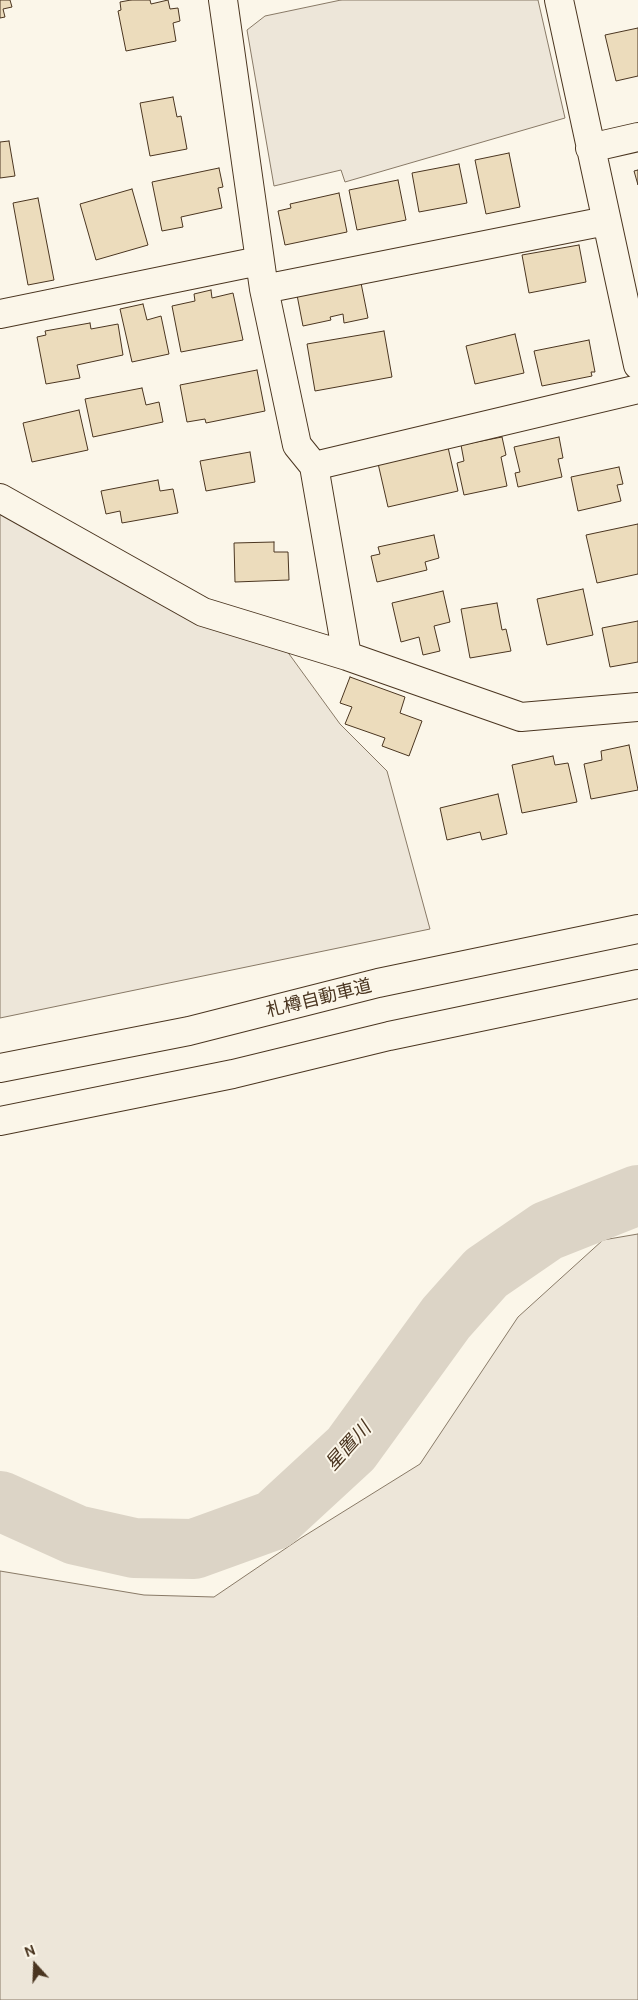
<!DOCTYPE html>
<html>
<head>
<meta charset="utf-8">
<style>
	body { margin:0 }
	#map { position:relative; width:638px; height:2000px; overflow:hidden; background:#fbf6e9; font-family:Ubuntu,sans-serif }
	canvas { display:block }
	.north { position:absolute; left:10px; top:1940px; width:50px; height:50px; -webkit-text-stroke:4px #fbf6e9; paint-order:stroke; rotate:340deg; font-size:14px; font-weight:700; line-height:20px; text-align:center; color:#4a3520 }
	.north::after { content:''; display:block; margin:auto; width:18px; height:22px; background:#4a3520; clip-path:polygon(50% 0,100% 100%,50% 72%,0 100%) }
</style>
</head>
<body>
<div id="map">
<canvas width="638" height="2000"></canvas>
<div class="north">N</div>
</div>
<script>
const g = document.querySelector('canvas').getContext('2d');
g.lineJoin = 'round';
function fillPath(path, color) {
  g.fillStyle = color;
  g.fill(path, 'evenodd');
}
function shape(rows) {
  const path = new Path2D();
  for (const r of rows) {
    path.moveTo(r[0], r[1]);
    for (let i = 2; i < r.length; i += 2) path.lineTo(r[i], r[i + 1]);
  }
  return path;
}
function strokePath(path, color, width, dash) {
  g.strokeStyle = color;
  g.lineWidth = width;
  g.lineCap = dash ? 'butt' : 'round';
  g.setLineDash(dash || []);
  g.stroke(path);
}
function label(font, color, halo, rows, align = 'center') {
  g.font = font + ' Ubuntu,"Noto Sans JP",sans-serif';
  g.lineWidth = 4;
  g.setLineDash([]);
  g.textBaseline = 'middle';
  g.strokeStyle = halo;
  g.fillStyle = color;
  for (const [text, x, y, turn = 0] of rows) {
    g.save();
    g.translate(x, y);
    g.rotate((+turn || 0) * Math.PI / 180);
    g.textAlign = isNaN(turn) ? turn : align;
    if (halo) g.strokeText(text, 0, 0);
    g.fillText(text, 0, 0);
    g.restore();
  }
}
const green = shape([
	[341,0,538,0,565,118,345,182,341,170,274,186,247,30,265,16,341,0],
	[0,511,284,647,340,724,387,771,430,929,0,1018,0,511],
	[638,1234,638,2000,0,2000,0,1571,144,1595,214,1597,301,1538,420,1464,518,1317,603,1240,638,1234]
]);
const river = shape([
	[0,1501,76,1535,134,1548,194,1549,274,1520,351,1449,446,1318,486,1273,547,1231,638,1195]
]);
const building = shape([
	[0,0,10,0,12,7,3,9,5,17,0,18,0,0],
	[131,0,150,0,151,4,168,0,170,9,178,8,180,21,173,23,176,41,126,51,118,11,121,10,120,2,131,0],
	[638,28,638,76,616,81,605,35,638,28],
	[173,97,177,117,181,116,187,149,150,156,140,103,173,97],
	[9,141,15,176,0,178,0,142,9,141],
	[509,153,520,207,486,214,475,160,509,153],
	[459,164,467,203,419,212,412,173,459,164],
	[219,168,223,187,218,188,222,208,181,217,183,227,162,231,152,182,219,168],
	[638,170,638,185,634,171,638,170],
	[398,180,406,220,357,230,349,190,398,180],
	[132,189,148,245,96,260,80,204,132,189],
	[339,193,347,232,285,245,278,211,291,208,290,204,339,193],
	[38,198,54,280,28,285,13,203,38,198],
	[579,245,586,282,529,293,522,255,579,245],
	[360,278,368,318,344,323,343,314,330,317,331,320,303,326,297,295,360,278],
	[211,290,212,298,233,293,243,340,181,352,172,306,195,301,194,294,211,290],
	[143,304,147,320,161,316,169,354,132,362,120,309,143,304],
	[90,323,91,329,118,324,123,355,77,365,80,378,46,384,37,337,46,335,45,331,90,323],
	[384,331,392,377,315,391,307,344,384,331],
	[515,334,524,373,475,384,466,346,515,334],
	[589,340,595,372,591,372,592,376,542,386,534,351,589,340],
	[257,370,265,411,206,423,205,419,187,422,180,385,257,370],
	[142,388,146,405,159,402,163,422,93,437,85,399,142,388],
	[79,410,88,450,32,462,23,423,79,410],
	[502,437,506,455,501,457,507,486,464,495,457,463,464,461,461,445,502,437],
	[559,437,563,458,558,459,562,477,518,487,515,473,520,472,514,447,559,437],
	[447,443,458,491,388,507,377,459,447,443],
	[250,452,255,482,206,491,200,461,250,452],
	[619,467,623,484,617,485,621,501,578,511,571,477,619,467],
	[158,480,160,491,173,489,178,513,122,523,120,511,106,514,101,491,158,480],
	[638,524,638,574,597,583,586,535,638,524],
	[434,535,439,558,425,562,427,570,377,582,371,556,380,554,378,547,434,535],
	[274,542,274,552,288,552,289,580,235,582,234,543,274,542],
	[583,589,593,635,547,645,537,599,583,589],
	[443,591,450,622,434,626,440,651,423,655,419,637,401,642,392,603,443,591],
	[497,603,502,630,506,629,511,651,470,658,461,609,497,603],
	[638,621,638,662,610,667,602,628,638,621],
	[350,677,405,697,400,713,422,721,409,756,382,746,385,738,345,724,352,707,340,703,350,677],
	[629,745,638,790,591,799,584,764,602,760,601,751,629,745],
	[553,756,555,765,568,763,577,802,522,813,512,765,553,756],
	[498,794,507,834,482,840,480,832,447,840,440,808,498,794]
]);
const street = shape([
	[223,0,264,289,297,445,314,466,347,656],
	[559,0,638,365],
	[590,148,638,137],
	[264,289,606,221],
	[0,314,259,261],
	[314,466,638,389],
	[0,498,203,612,347,656,521,717,638,707]
]);
const highway = shape([
	[0,1068,189,1031,378,983,638,929],
	[0,1121,233,1074,389,1036,638,984]
]);
const streetNames = [
	["札樽自動車道",319,998,-14]
];
const waterNames = [
	["星置川",348,1446,-48]
];
fillPath(green, '#ede6d9');
strokePath(green, '#887966', 1);
strokePath(river, '#dcd4c6', 60);
fillPath(building, '#ecdcbc');
strokePath(building, '#4a3520', 1);
strokePath(street, '#4a3520', 30);
strokePath(highway, '#4a3520', 30);
strokePath(street, '#fbf6e9', 28);
strokePath(highway, '#fbf6e9', 28);
label('18px', '#4a3520', '#fbf6e9', streetNames);
label('italic 19px', '#4a3520', '#fbf6e9', waterNames);
</script>
</body>
</html>
